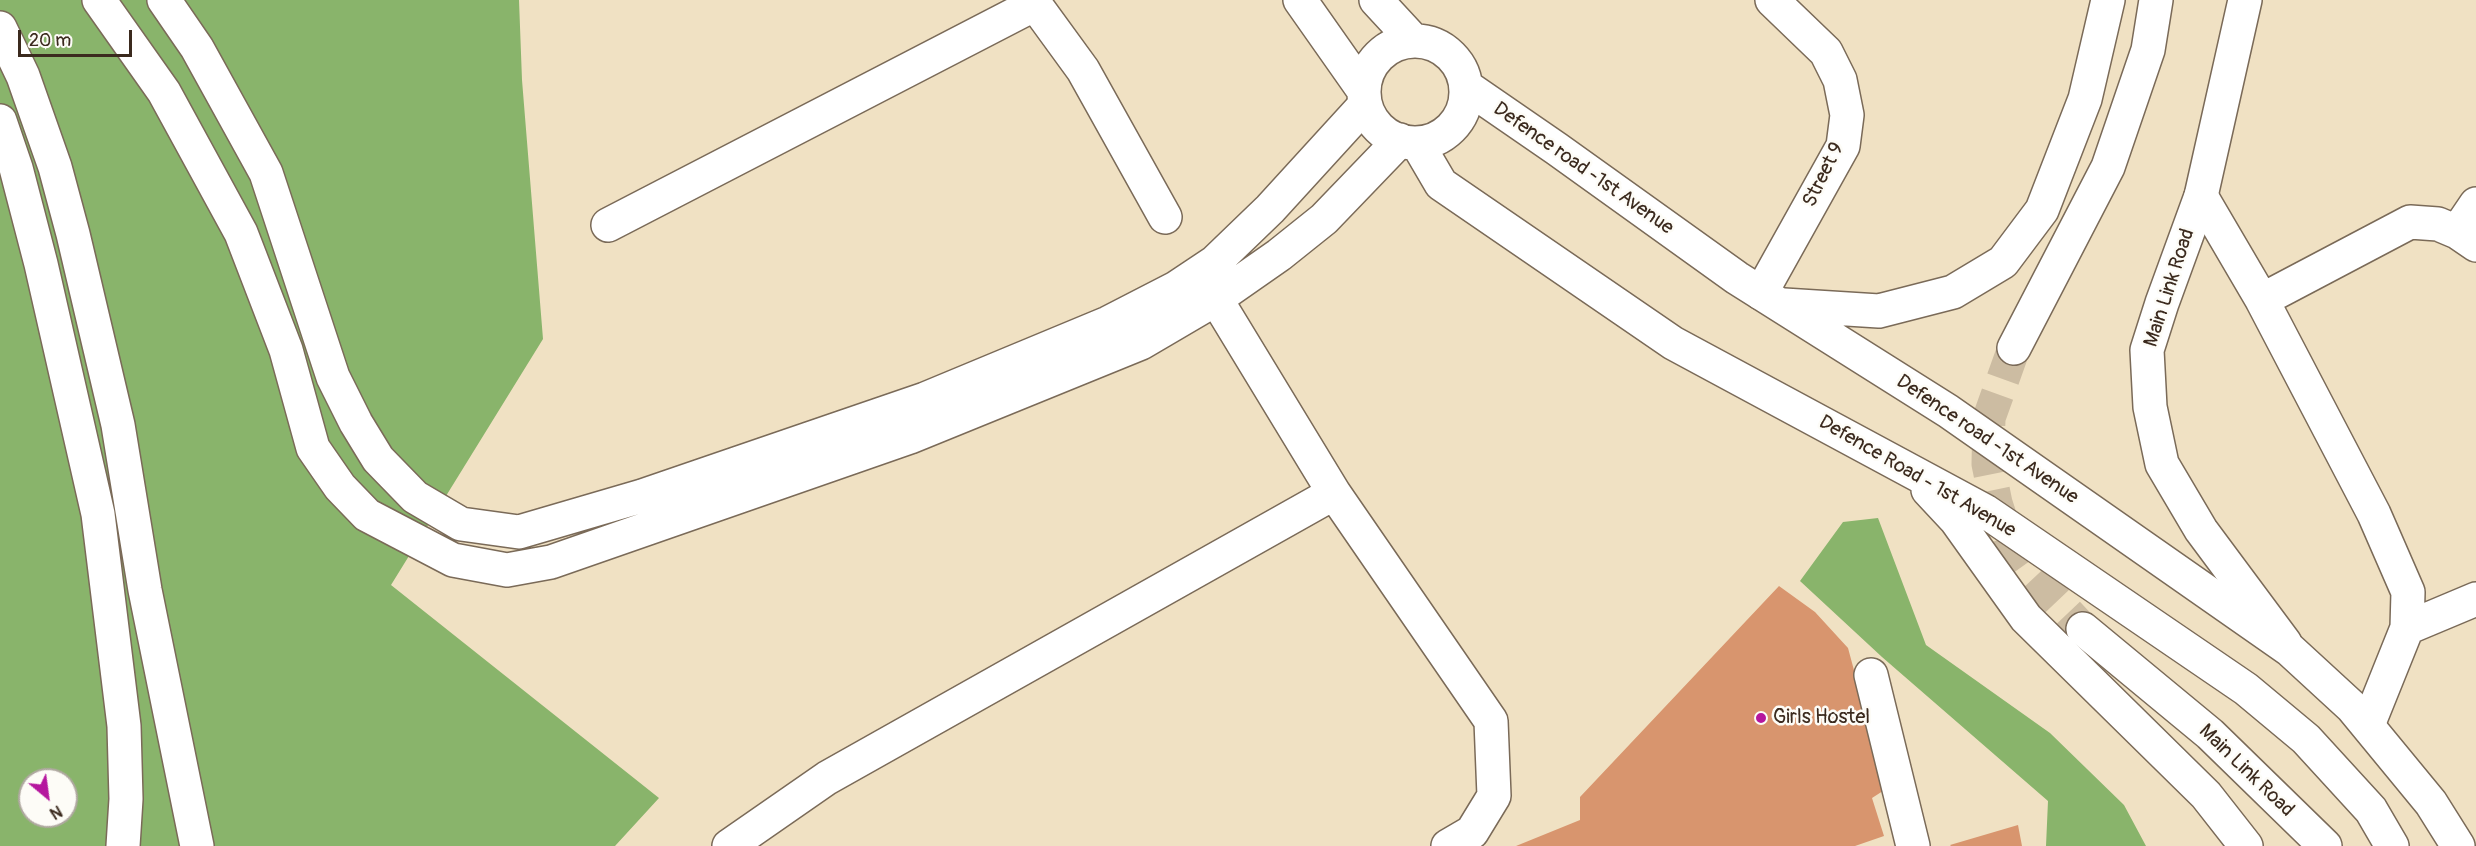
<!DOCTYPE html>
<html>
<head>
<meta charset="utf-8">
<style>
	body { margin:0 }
	#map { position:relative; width:2476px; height:846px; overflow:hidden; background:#f0e1c3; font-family:Pangolin,sans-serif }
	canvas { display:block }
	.north { position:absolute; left:18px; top:768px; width:60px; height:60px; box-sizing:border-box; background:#fdfcf7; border:2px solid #afa8a0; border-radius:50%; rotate:151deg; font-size:16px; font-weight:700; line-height:24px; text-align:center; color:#3b2a1e }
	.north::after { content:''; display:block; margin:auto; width:21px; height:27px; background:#b5179e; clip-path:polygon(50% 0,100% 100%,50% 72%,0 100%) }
	.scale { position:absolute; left:18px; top:30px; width:114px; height:27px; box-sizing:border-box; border:3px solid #3b2a1e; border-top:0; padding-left:8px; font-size:18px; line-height:21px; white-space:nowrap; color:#3b2a1e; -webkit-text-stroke:4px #fdfcf7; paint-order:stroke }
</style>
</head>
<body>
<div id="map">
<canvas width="2476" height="846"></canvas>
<div class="north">N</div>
<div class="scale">20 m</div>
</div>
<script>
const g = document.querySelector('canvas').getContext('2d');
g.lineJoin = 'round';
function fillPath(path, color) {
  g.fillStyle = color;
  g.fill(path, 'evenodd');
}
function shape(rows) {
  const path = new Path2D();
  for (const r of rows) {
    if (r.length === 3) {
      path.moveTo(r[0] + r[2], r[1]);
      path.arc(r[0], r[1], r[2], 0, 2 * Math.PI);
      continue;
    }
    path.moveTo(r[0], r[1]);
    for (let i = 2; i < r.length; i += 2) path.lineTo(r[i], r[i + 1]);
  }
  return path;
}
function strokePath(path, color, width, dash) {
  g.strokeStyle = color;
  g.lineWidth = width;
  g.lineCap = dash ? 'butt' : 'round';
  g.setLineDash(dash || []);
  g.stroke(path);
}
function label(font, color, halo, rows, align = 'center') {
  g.font = font + ' Pangolin,sans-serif';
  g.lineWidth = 5;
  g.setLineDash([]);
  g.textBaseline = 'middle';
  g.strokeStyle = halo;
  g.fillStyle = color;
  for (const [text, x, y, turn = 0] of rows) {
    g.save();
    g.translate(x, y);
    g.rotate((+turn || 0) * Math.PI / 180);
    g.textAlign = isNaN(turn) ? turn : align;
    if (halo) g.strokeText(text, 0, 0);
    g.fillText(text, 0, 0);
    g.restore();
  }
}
const forest = shape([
	[0,0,519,0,522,80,543,339,391,585,659,798,615,846,0,846],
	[30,780,66,780,66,816,30,816],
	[1878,518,1926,645,2050,733,2124,805,2146,846,2046,846,2048,801,1882,657,1800,581,1843,522]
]);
const building = shape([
	[1779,586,1815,612,1848,648,1886,789,1872,798,1884,836,1855,846,1516,846,1580,820,1580,797],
	[2018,825,2022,846,1951,846,1950,845]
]);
const secondaryTunnel = shape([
	[2014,348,1989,418,1988,464,1996,503,2009,543,2031,574,2083,629]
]);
const street = shape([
	[1032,0,1083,70,1165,217],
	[2201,196,2262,300,2374,514,2408,592,2407,628,2368,725],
	[608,225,1035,4],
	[2457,232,2476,204],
	[1761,293,1843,146,1847,115,1840,80,1826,52,1772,0],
	[1216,299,1334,493,1491,721,1494,796,1472,832,1448,846],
	[2262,300,2410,222,2438,224,2457,232,2476,245],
	[2407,628,2476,599],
	[1871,675,1913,846],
	[729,846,827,778,1334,493]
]);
const secondary = shape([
	[99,0,164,92,241,233,286,350,313,448,340,487,367,515,453,560,507,570,551,562,910,437,1141,343,1216,299,1279,255,1324,219,1400,140],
	[164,0,197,48,266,173,333,377,356,423,378,459,415,497,461,524,519,532,642,496,925,399,1108,323,1176,288,1215,262,1270,209,1365,105],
	[2245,0,2201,196,2162,303,2147,350,2150,407,2162,464,2201,530,2285,643],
	[0,28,23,76,55,167,73,234,118,425,145,590,197,846],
	[0,121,16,168,41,264,98,514,124,726,126,799,123,846],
	[2014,348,2108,167,2148,50,2156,0],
	[2083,629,2210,734,2325,846]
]);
const primary = shape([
	[1300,0,1364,91],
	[1376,0,1413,40],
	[1415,92,51],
	[1467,87,1557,149,1737,278,1948,411,2290,650,2352,707,2431,803,2458,846],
	[1417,143,1441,184,1673,343,1985,511,2246,689,2306,739,2371,810,2392,846],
	[1784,305,1879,311,1953,292,2003,262,2042,210,2085,99,2108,0],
	[1928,490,1956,520,2026,618,2206,795,2246,846]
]);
const markers = [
	[1761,718,6,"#b5179e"]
];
const streetNames = [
	["Defence road -1st Avenue",1583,169,35],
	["Street 9",1824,175,-64],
	["Main Link Road",2170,288,-72],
	["Defence road -1st Avenue",1987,440,34],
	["Defence Road - 1st Avenue",1917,477,30],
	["Main Link Road",2246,771,44]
];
const poiNames = [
	["Girls Hostel",1773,718]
];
fillPath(forest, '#89b46b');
fillPath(building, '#d8956e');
strokePath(secondaryTunnel, '#ccbca2', 33, [33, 16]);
strokePath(street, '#7a6a58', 36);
strokePath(secondary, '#7a6a58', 36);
strokePath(primary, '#7a6a58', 36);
strokePath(street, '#fff', 33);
strokePath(secondary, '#fff', 33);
strokePath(primary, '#fff', 33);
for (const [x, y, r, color] of markers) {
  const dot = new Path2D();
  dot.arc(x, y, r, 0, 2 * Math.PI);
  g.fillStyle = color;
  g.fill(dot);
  strokePath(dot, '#fdfcf7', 2);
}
label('20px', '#3b2a1e', '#fdfcf7', streetNames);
label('20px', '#3b2a1e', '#fdfcf7', poiNames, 'left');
</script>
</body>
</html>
